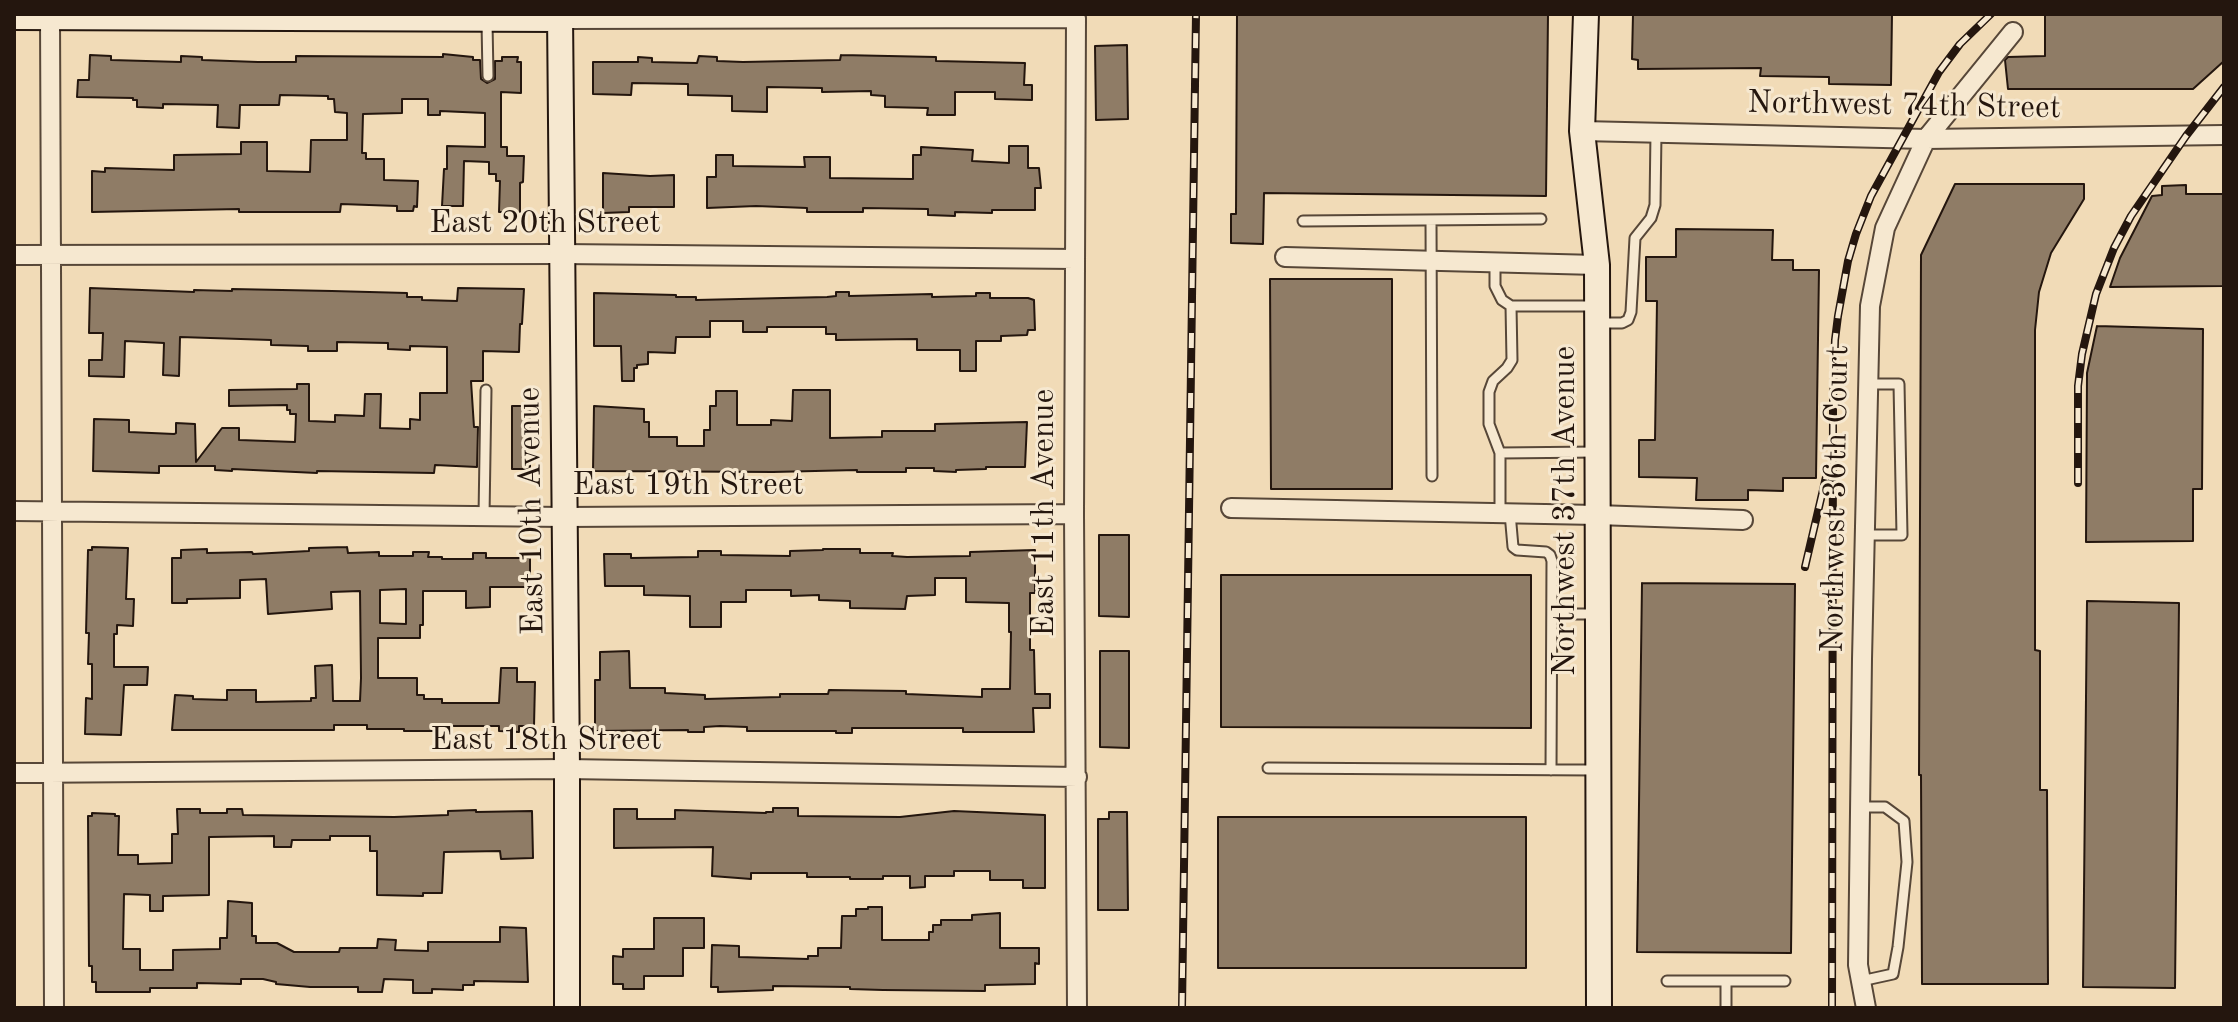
<!DOCTYPE html>
<html>
<head>
<meta charset="utf-8">
<style>
	body { margin:0 }
	#map { position:relative; width:2238px; height:1022px; overflow:hidden; background:#f1dbb7; font-family:"Old Standard TT",serif }
	canvas { display:block }
	.frame { position:absolute; inset:0; border:16px solid #24160e; pointer-events:none }
</style>
</head>
<body>
<div id="map">
<canvas width="2238" height="1022"></canvas>
<div class="frame"></div>
</div>
<script>
const g = document.querySelector('canvas').getContext('2d');
g.lineJoin = 'round';
function fillPath(path, color) {
  g.fillStyle = color;
  g.fill(path, 'evenodd');
}
function shape(rows) {
  const path = new Path2D();
  for (const r of rows) {
    path.moveTo(r[0], r[1]);
    for (let i = 2; i < r.length; i += 2) path.lineTo(r[i], r[i + 1]);
  }
  return path;
}
function strokePath(path, color, width, dash) {
  g.strokeStyle = color;
  g.lineWidth = width;
  g.lineCap = dash ? 'butt' : 'round';
  g.setLineDash(dash || []);
  g.stroke(path);
}
function label(font, color, halo, rows, align = 'center') {
  g.font = font + ' "Old Standard TT",serif';
  g.lineWidth = 6;
  g.setLineDash([]);
  g.textBaseline = 'middle';
  g.strokeStyle = halo;
  g.fillStyle = color;
  for (const [text, x, y, turn = 0] of rows) {
    g.save();
    g.translate(x, y);
    g.rotate((+turn || 0) * Math.PI / 180);
    g.textAlign = isNaN(turn) ? turn : align;
    if (halo) g.strokeText(text, 0, 0);
    g.fillText(text, 0, 0);
    g.restore();
  }
}
const building = shape([
	[1237,14,1548,14,1546,196,1264,193,1263,244,1231,243,1231,214,1236,214,1237,14],
	[1633,14,1892,14,1891,85,1829,84,1829,77,1760,76,1761,68,1638,69,1638,60,1632,59,1633,14],
	[2045,14,2224,14,2224,61,2193,89,2008,89,2005,60,2008,57,2045,56,2045,14],
	[1127,45,1128,119,1096,120,1095,46,1127,45],
	[443,54,473,57,473,60,480,60,481,79,487,83,495,79,495,61,502,61,502,57,518,57,517,62,521,62,521,93,501,92,501,147,507,147,507,156,524,156,523,182,520,183,520,212,499,212,500,181,496,181,496,174,489,174,489,162,464,161,463,206,442,206,444,169,447,169,447,146,485,147,485,113,440,111,440,115,428,115,428,99,402,99,402,113,363,114,362,153,366,153,366,159,384,159,384,180,418,181,417,207,414,206,413,211,397,211,397,206,341,204,340,212,239,212,239,209,92,212,92,171,105,172,105,168,174,170,174,155,241,154,241,142,267,142,267,171,310,172,311,140,347,140,347,113,335,112,334,99,328,99,328,96,280,95,279,105,240,105,239,128,217,127,218,105,163,104,163,108,137,107,137,100,133,100,133,98,77,97,78,80,89,80,90,55,111,56,111,60,181,62,181,56,202,57,202,60,258,62,296,62,296,56,443,57,443,54],
	[841,55,936,57,936,61,1025,63,1024,85,1032,85,1032,100,995,99,995,92,955,92,955,115,927,115,928,108,885,107,885,96,871,95,871,91,822,92,822,88,767,87,767,112,732,111,732,96,688,95,688,84,632,83,631,95,593,94,593,62,638,62,638,57,652,58,652,62,697,63,699,56,717,57,717,61,743,62,840,60,841,55],
	[1009,146,1028,146,1028,168,1039,168,1041,188,1035,188,1035,210,992,210,992,213,955,212,955,216,928,215,928,209,863,208,863,212,807,212,807,208,756,206,707,208,707,177,716,177,716,155,733,155,733,166,805,167,804,157,830,157,830,178,913,179,913,155,921,155,921,147,973,150,972,161,1009,163,1009,146],
	[603,173,650,176,674,175,674,207,629,207,629,212,603,213,603,173],
	[1955,184,2084,184,2084,199,2051,253,2039,292,2035,330,2035,650,2040,651,2040,790,2047,790,2048,984,1922,984,1921,775,1919,775,1921,255,1955,184],
	[2186,185,2186,194,2224,194,2224,286,2110,287,2120,258,2152,196,2162,195,2162,186,2186,185],
	[1676,229,1773,230,1772,260,1793,260,1793,270,1819,270,1816,478,1783,478,1783,491,1748,490,1748,500,1696,500,1697,478,1639,477,1639,440,1655,440,1657,301,1646,301,1646,257,1676,257,1676,229],
	[1270,279,1392,279,1392,489,1271,489,1270,279],
	[90,288,194,292,194,290,232,291,232,289,332,291,407,293,407,297,422,297,422,300,457,301,458,288,524,289,522,324,520,324,519,352,483,351,483,381,471,381,474,427,478,427,477,467,435,465,434,473,317,471,317,473,232,469,232,471,215,470,215,466,159,466,159,473,93,471,94,419,129,420,129,432,174,434,176,433,176,423,195,424,196,462,222,428,239,428,239,440,295,442,296,414,290,414,290,410,287,410,287,405,229,406,229,390,297,389,297,384,309,384,309,421,335,422,335,415,364,416,365,394,381,394,380,428,410,429,410,419,420,420,420,393,447,393,447,347,410,346,410,350,388,349,388,343,337,342,337,351,308,351,308,346,271,345,271,340,180,337,179,376,163,375,164,343,125,341,124,377,89,376,89,360,102,360,103,333,89,333,90,288],
	[836,292,849,292,849,296,932,294,932,297,976,296,976,293,990,293,990,298,1028,298,1034,300,1035,330,1028,330,1027,335,1001,336,1001,341,976,341,976,371,960,371,960,350,917,350,917,339,836,340,836,334,826,334,826,327,767,327,767,332,743,332,743,321,710,321,710,337,676,337,675,353,648,352,648,364,637,365,637,368,634,368,634,381,622,381,621,346,594,346,594,293,676,295,676,297,696,297,696,300,827,297,836,296,836,292],
	[2097,326,2203,329,2202,489,2193,489,2193,541,2086,542,2087,373,2097,326],
	[793,390,830,390,830,438,882,437,882,431,935,431,935,424,1027,422,1025,467,986,467,986,469,956,470,956,472,934,471,934,468,906,468,906,472,857,472,857,470,773,472,593,471,594,406,644,409,644,422,649,422,649,437,677,437,677,446,704,446,704,430,710,430,710,406,716,406,716,391,737,391,737,425,771,425,771,420,792,421,793,390],
	[512,406,530,406,530,469,512,469,512,406],
	[1099,535,1129,535,1129,617,1099,616,1099,535],
	[92,547,128,548,126,599,134,599,133,626,117,625,117,634,114,634,114,667,148,667,147,685,124,685,121,735,85,734,86,698,92,699,92,664,88,664,89,633,86,633,88,550,92,550,92,547],
	[347,547,348,553,379,552,379,556,413,556,413,552,429,552,428,557,442,557,442,559,473,559,473,553,486,553,486,558,530,558,530,579,526,578,526,587,490,587,490,607,466,608,466,591,423,591,423,625,420,625,420,638,378,638,378,678,417,678,417,695,424,695,424,699,442,699,442,703,499,703,501,668,517,668,517,682,535,682,534,726,519,726,519,732,499,731,499,726,442,726,441,731,404,731,404,729,367,729,367,725,334,725,334,730,172,730,175,695,193,696,193,699,227,700,227,690,256,690,256,702,311,701,311,698,316,698,315,666,332,665,333,701,360,701,361,678,360,591,331,592,332,609,268,614,266,579,240,580,240,598,187,599,187,603,172,603,172,558,181,558,181,550,207,549,207,553,252,552,253,554,309,551,309,548,347,547],
	[406,589,406,624,380,623,380,590,406,589],
	[823,549,860,549,860,553,893,553,892,556,907,557,970,556,970,552,1035,550,1035,593,1030,593,1030,650,1034,650,1035,694,1050,694,1050,708,1033,708,1034,732,963,732,963,728,852,728,852,733,836,733,836,731,747,731,747,727,720,726,704,727,704,732,688,732,688,730,595,731,595,680,600,680,600,652,629,651,630,688,665,688,665,693,705,695,705,699,780,697,780,694,828,694,829,690,906,691,906,694,982,697,982,689,1010,689,1011,632,1009,632,1009,603,966,602,966,578,935,578,935,595,907,596,905,609,850,608,850,601,819,600,819,595,791,596,791,590,746,590,746,602,721,602,721,627,690,627,690,596,644,595,644,586,605,586,604,554,631,554,631,558,698,557,698,551,721,551,721,555,790,556,790,551,823,550,823,549],
	[1221,575,1531,575,1531,728,1221,727,1221,575],
	[1642,583,1795,584,1791,953,1637,952,1642,583],
	[2087,601,2179,603,2175,988,2083,987,2087,601],
	[1100,651,1129,651,1129,748,1100,747,1100,651],
	[773,808,798,808,798,816,900,817,954,811,1045,815,1045,888,1023,888,1023,880,990,880,990,871,954,871,954,876,925,876,925,887,910,888,910,876,883,876,883,879,850,879,850,877,807,877,807,873,751,873,751,879,712,876,713,847,614,848,614,809,637,809,637,819,675,819,675,810,766,813,766,812,773,812,773,808],
	[177,809,200,809,200,813,227,813,227,809,242,809,243,815,394,817,448,815,448,811,476,810,476,812,532,811,533,858,501,859,500,851,444,852,442,893,423,893,423,896,377,895,377,851,370,851,370,836,330,836,330,840,292,840,291,847,274,847,274,836,209,837,209,895,163,896,163,911,150,911,150,895,124,894,123,949,140,949,140,970,173,970,173,950,220,949,220,938,227,938,228,901,252,903,252,936,256,936,256,943,277,943,294,952,339,952,340,948,377,948,378,939,396,940,395,950,428,951,428,942,500,942,500,927,526,928,528,982,474,981,474,985,463,985,463,990,432,989,432,993,413,993,413,980,384,979,382,992,358,992,358,987,310,987,276,984,276,982,263,979,241,979,241,984,197,983,197,988,150,988,150,992,96,992,96,982,92,982,92,966,89,966,88,816,92,816,92,813,115,814,115,816,119,816,118,855,138,855,138,864,172,863,172,834,178,834,177,809],
	[1109,812,1127,812,1128,910,1098,910,1098,819,1109,819,1109,812],
	[1218,817,1526,817,1526,968,1218,968,1218,817],
	[868,907,882,907,882,940,929,940,929,932,933,932,933,925,941,925,941,920,972,920,972,915,1000,913,1000,948,1039,948,1039,964,1035,963,1035,984,985,985,985,991,883,990,850,989,850,987,773,986,773,990,718,992,718,987,711,987,712,945,739,946,739,957,808,959,808,956,818,956,818,948,841,948,842,916,856,916,856,909,868,909,868,907],
	[654,918,704,918,704,948,683,948,683,976,644,976,644,989,623,989,623,984,613,984,613,956,623,957,623,949,654,949,654,918]
]);
const lane = shape([
	[487,22,488,76],
	[1431,220,1432,476],
	[1303,221,1541,219],
	[1495,263,1495,286,1502,300,1511,306,1597,306],
	[1600,323,1622,323,1628,320,1631,312,1635,238,1651,218,1655,205,1656,133],
	[1500,453,1596,452],
	[1500,513,1500,453,1489,424,1489,392,1493,381,1507,368,1512,360,1511,306],
	[1510,513,1513,547,1517,550,1546,552,1550,555,1552,561,1551,770],
	[484,516,486,390],
	[1865,535,1902,535,1899,384,1868,384],
	[1552,614,1597,614],
	[1268,768,1595,770],
	[1860,807,1885,807,1904,821,1907,862,1898,947,1893,974,1861,981],
	[1667,981,1785,981],
	[1726,1008,1726,981]
]);
const street = shape([
	[50,17,54,1008],
	[560,19,1076,18,1074,514,1077,1008],
	[1582,131,1926,139,2224,135],
	[14,255,562,254,1075,259],
	[1285,257,1597,265],
	[1231,508,1597,515,1743,520],
	[14,511,564,517,1074,514],
	[14,773,567,769,1077,777],
	[1866,1008,1858,965,1862,659,1870,306,1885,228,1926,139,2013,32]
]);
const secondary = shape([
	[560,14,567,769,567,1008],
	[1586,14,1582,131,1597,265,1599,1008],
	[14,17,560,19]
]);
const rail = shape([
	[2078,483,2078,386,2082,354,2096,294,2114,248,2131,216,2186,136,2224,87],
	[1805,567,1826,477],
	[1182,1008,1196,14],
	[1832,1008,1833,401,1835,340,1838,316,1848,261,1856,234,1871,196,1939,72,1960,44,1991,14]
]);
const streetNames = [
	["Northwest 74th Street",1904,106,1],
	["East 20th Street",545,224],
	["East 19th Street",688,486],
	["Northwest 36th Court",1836,499,-89],
	["East 10th Avenue",532,511,-91],
	["Northwest 37th Avenue",1566,511,-90],
	["East 11th Avenue",1045,513,-90],
	["East 18th Street",546,741]
];
fillPath(building, '#8f7c66');
strokePath(building, '#24160e', 2);
strokePath(lane, '#574738', 13);
strokePath(street, '#574738', 22);
strokePath(secondary, '#24160e', 28);
strokePath(lane, '#f6e8d0', 9);
strokePath(street, '#f6e8d0', 18);
strokePath(secondary, '#f6e8d0', 24);
strokePath(rail, '#24160e', 8);
strokePath(rail, '#f6e8d0', 5, [15]);
label('32px', '#24160e', '#f6e8d0', streetNames);
</script>
</body>
</html>
